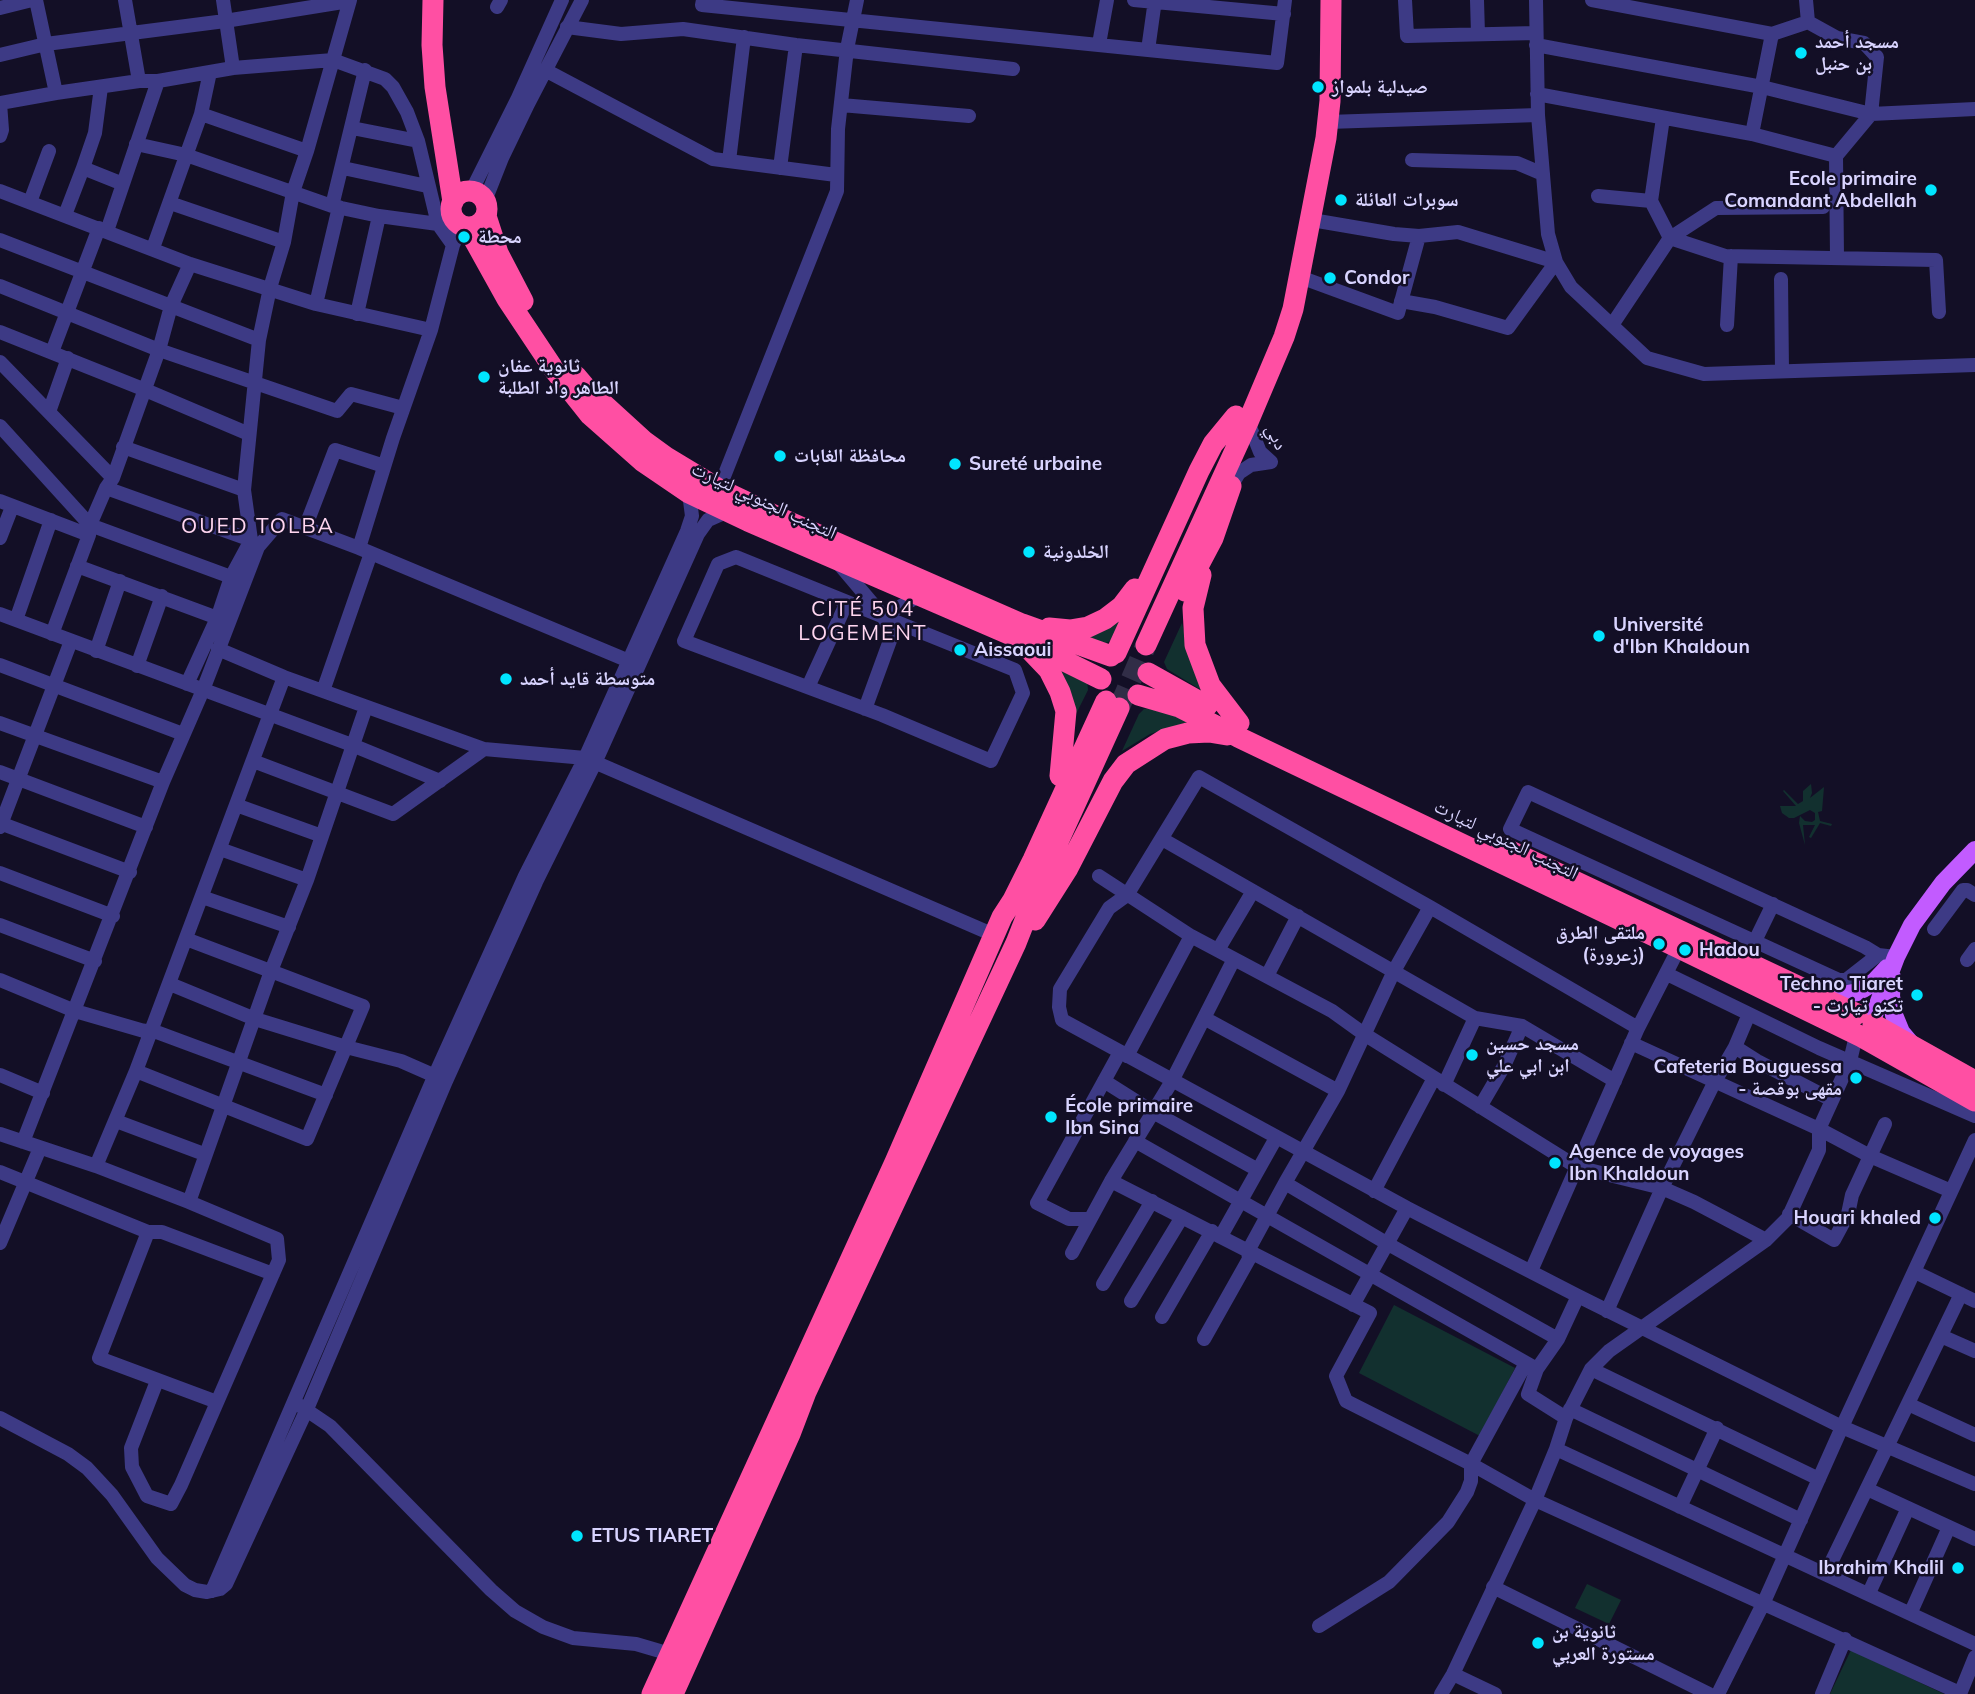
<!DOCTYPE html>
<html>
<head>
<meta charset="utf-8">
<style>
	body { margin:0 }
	canvas { display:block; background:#130f26 }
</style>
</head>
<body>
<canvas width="1975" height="1694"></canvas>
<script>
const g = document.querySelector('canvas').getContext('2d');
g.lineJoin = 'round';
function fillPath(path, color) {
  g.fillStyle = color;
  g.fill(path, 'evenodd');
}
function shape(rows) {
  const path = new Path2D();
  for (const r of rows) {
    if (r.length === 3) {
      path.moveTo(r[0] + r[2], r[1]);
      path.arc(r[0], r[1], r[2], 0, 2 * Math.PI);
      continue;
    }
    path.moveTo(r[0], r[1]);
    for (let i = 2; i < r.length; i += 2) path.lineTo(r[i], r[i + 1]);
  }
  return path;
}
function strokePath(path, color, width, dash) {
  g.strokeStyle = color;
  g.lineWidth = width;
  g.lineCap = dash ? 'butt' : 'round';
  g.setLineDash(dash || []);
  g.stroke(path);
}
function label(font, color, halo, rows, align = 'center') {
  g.font = font + ' Mulish,"Noto Naskh Arabic",sans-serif';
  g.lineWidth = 5;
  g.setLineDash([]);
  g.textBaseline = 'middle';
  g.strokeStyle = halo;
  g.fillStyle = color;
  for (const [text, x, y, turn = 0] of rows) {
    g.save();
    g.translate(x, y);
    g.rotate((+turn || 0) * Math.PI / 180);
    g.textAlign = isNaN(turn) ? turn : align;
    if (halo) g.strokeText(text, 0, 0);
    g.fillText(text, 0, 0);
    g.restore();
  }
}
const green = shape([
	[1123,616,1112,640,1106,643,1078,637],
	[1182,623,1190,660,1206,693,1167,669,1164,662],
	[1050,659,1087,680,1088,690,1071,724],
	[1151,708,1191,721,1150,734,1122,751,1139,714,1144,709],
	[1811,784,1812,793,1810,798,1824,787,1822,811,1818,812,1820,821,1832,824,1831,826,1820,823,1811,838,1809,837,1815,825,1803,825,1805,845,1799,823,1800,816,1805,821,1812,822,1815,820,1815,813,1810,810,1794,818,1789,818,1782,813,1780,806,1796,806,1783,791,1784,790,1798,804,1803,801,1803,791],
	[1394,1305,1515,1368,1480,1436,1359,1373],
	[1587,1584,1621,1600,1609,1624,1575,1608],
	[1851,1650,1944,1694,1830,1694]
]);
const highwayTunnel = shape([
	[1119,708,1146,645]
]);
const minor = shape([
	[36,0,56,93,139,81,158,81,233,68,333,60,385,79,393,87,407,112,418,141,438,224,453,245],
	[125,0,139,81],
	[223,0,233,68],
	[703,0,702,5,1277,63,1285,0],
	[1134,0,1284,14],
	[1405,0,1407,36,1536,33],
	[1477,0,1478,34],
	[1536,0,1538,115,1548,234,1556,262,1571,287,1647,358,1704,374,1975,365],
	[1592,0,1772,34],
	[1806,0,1808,22],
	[497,7,501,0],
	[0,8,32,0],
	[567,27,621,34,683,29,796,45,1013,69],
	[1099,44,1107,0],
	[1536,45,1762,87,1871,114,1975,109],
	[1148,50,1155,0],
	[0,55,46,44,225,21,349,1],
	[545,70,713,159,836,175],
	[101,87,95,133,83,168,123,184],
	[1537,94,1752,134,1836,156],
	[0,103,56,93],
	[841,105,969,116],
	[201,114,307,151],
	[1663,118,1651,201,1670,238,1725,256,1936,260,1939,312],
	[1328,122,1538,115],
	[352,128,418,141],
	[1752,134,1772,34,1808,22,1837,38,1864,43,1877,57,1871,114,1836,156,1837,257],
	[0,136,2,130,0,103],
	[136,144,186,155,332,206,379,216,438,224,457,222],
	[1412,160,1517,163,1543,174],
	[729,161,744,37],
	[343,168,427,186],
	[780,168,796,45],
	[0,191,190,264,316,304,431,330],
	[471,192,517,100,562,0],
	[1598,196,1651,201],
	[485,201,502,158,528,104,582,0],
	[30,202,49,151],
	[170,203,284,242],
	[332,206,365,70],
	[65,215,83,168],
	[1312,220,1394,234,1419,236,1458,232,1556,262,1508,328,1435,307,1401,301],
	[107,231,158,81],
	[0,240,259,340],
	[153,248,201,114,210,72],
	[1300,277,1398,313,1419,236],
	[1781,279,1782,371],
	[0,286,159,350,337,411,351,394,403,408],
	[316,304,339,207],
	[357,314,379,216],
	[1612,325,1670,238,1716,208,1823,207],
	[1727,325,1731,256],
	[0,332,143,389,249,434],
	[52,352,99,228],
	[0,362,113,478],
	[49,412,68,358],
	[0,426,90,525,231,577,236,584],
	[123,447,244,490],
	[106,488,251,540,255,543],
	[1230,488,1239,473,1251,465,1271,462,1260,452,1248,422],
	[719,489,837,191,838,129,847,49,857,0],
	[0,501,89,535],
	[305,528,335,450,384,466],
	[0,538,12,507],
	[359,548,629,661],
	[736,557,1015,670,1023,693,991,761,882,715,684,641,718,564,736,557],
	[839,564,883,616,892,635,865,709],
	[77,566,223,620],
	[0,614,352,745,440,781],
	[883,616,919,596],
	[16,620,51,520],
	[52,634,89,535,90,525,106,488,113,478,159,350,171,306,190,264],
	[218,649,284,677,484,749,585,758,994,935],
	[96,651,120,581],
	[0,665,183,734],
	[137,666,162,596],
	[187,684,218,616,231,577,251,540,244,490,259,340,270,288,284,242,293,192,307,151,350,0],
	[808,687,847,602],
	[323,691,371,553],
	[0,723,163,782],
	[253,761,393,814,484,749],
	[0,772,146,827],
	[236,805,322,836],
	[0,823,130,872],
	[0,827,71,641],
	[1162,839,1475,1018,1522,1026,1615,1081],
	[220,849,307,880],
	[0,873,113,916],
	[1099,876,1191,936,1332,1011,1364,1034,1577,1167,1662,1188,1694,1202,1766,1240],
	[202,897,289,927],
	[0,925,95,961],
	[1934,929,1963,890,1967,890,1975,895],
	[1754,943,1773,904],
	[1218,950,1253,891],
	[1878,955,1865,947,1528,792,1510,829,1839,980,1846,980,1878,955,1896,957],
	[1967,960,1975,949],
	[1667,974,1819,1048,1975,1116],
	[1267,976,1298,916],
	[0,980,75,1011,144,1031,151,1030,326,1095],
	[170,984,255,1019,346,1047,401,1061,442,1079],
	[1204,1018,1338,1091,1285,1183,1248,1251,1249,1259,1204,1339],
	[1638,1028,1430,907,1199,777,1127,895,1109,908,1060,989,1059,1007,1062,1020,1407,1208,1578,1296,1842,1427,1975,1484],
	[1631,1043,1819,1129,1870,1156,1951,1191],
	[1735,1047,1757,1061,1832,1100],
	[1127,1056,1191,936],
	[136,1071,307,1139,363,1006,186,939],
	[0,1075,43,1093],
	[1104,1081,1153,1112,1258,1170],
	[1444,1085,1475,1018],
	[1338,1091,1394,971,1430,907],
	[1480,1107,1504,1066,1522,1026],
	[116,1121,204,1154],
	[0,1134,96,1166,136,1071,284,677],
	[1135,1141,1537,1369,1528,1394,1566,1418],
	[23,1142,163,782,203,690,258,547,282,519,359,548,393,438,431,330,453,245,462,226],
	[96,1166,189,1202,271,971,307,880,366,707],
	[0,1172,148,1232,162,1232,273,1274],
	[1111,1181,1370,1313,1336,1376,1346,1401,1471,1464,1535,1500,1960,1693],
	[1285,1183,1388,1244,1558,1339],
	[1374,1191,1434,1078],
	[1789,1214,1834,1240,1848,1214,1852,1195,1885,1124],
	[1090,1219,1069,1219,1037,1203,1120,1052],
	[148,1232,99,1358,217,1402],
	[1221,1236,1276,1138],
	[0,1243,40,1148],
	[1072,1253,1111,1181,1172,1081,1234,959],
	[1531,1271,1638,1028,1679,948],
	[1915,1272,1975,1301],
	[1103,1284,1152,1201],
	[1131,1301,1182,1217],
	[1353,1305,1407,1208],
	[1607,1311,1662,1188,1714,1083,1735,1047,1749,1014],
	[1162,1317,1212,1231],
	[1941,1336,1975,1351],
	[1537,1369,1558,1339,1578,1296],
	[1591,1369,1819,1479],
	[157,1381,131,1448,132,1467,147,1496,171,1504,181,1485,279,1260,277,1239,189,1202],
	[1908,1404,1975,1435],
	[299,1405,330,1426,491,1590,515,1611,543,1627,573,1638,636,1644,670,1654],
	[1570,1409,1801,1520],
	[0,1418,68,1454,87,1468,112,1495,157,1558,185,1585,195,1590,207,1592,220,1589,226,1584,307,1409,446,1081,536,882,595,763,698,534,708,520,728,511],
	[1556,1449,1975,1644],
	[1867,1489,1975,1539],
	[1680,1507,1717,1428],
	[1826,1573,1961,1294],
	[1493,1587,1709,1694],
	[212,1591,434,1077,525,876,585,758,687,531,692,516,689,493],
	[1869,1593,1908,1508],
	[1911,1612,1949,1527],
	[1319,1626,1389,1582,1448,1522,1467,1492,1471,1481,1471,1464,1526,1363],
	[1453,1674,1495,1694],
	[1441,1694,1453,1674,1535,1500,1556,1449,1566,1418,1591,1369,1609,1351,1766,1240,1788,1218,1819,1150,1819,1129,1850,1061,1856,1036],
	[1718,1694,1764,1602,1842,1427,1975,1140],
	[1822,1694,1845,1639],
	[1960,1694,1975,1657]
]);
const major = shape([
	[1892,977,1891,996,1894,1015,1901,1032,1912,1045],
	[1820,996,1832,997,1858,992,1874,982,1887,968],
	[1872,1020,1896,957,1912,925,1943,883,1975,850]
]);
const highway = shape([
	[433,0,432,45,435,87,453,202],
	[469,209,18],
	[486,216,498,253,523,301],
	[467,227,507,299,555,371,590,415,642,461,689,493,748,521,1016,637,1101,679],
	[576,376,587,389,644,441,666,457,719,489,778,517,1022,624,1111,656],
	[1201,575,1193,608,1195,645,1210,685,1239,723],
	[1185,591,1213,538,1231,486],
	[1049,628,1070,630,1088,627,1105,619,1122,606,1135,589],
	[1146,645,1248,422,1284,337,1293,309,1326,138,1330,101,1331,0],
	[1028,648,1049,670,1060,692,1066,711,1060,776],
	[1116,653,1199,471,1213,444,1236,416],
	[1148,673,1207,706],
	[1138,695,1179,707,1238,737,1679,948,1862,1037,1975,1101],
	[1502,847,1857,1014],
	[1035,920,1068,868,1113,781,1126,764,1165,739,1188,733,1209,732,1227,735],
	[1873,1024,1975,1081],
	[652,1694,895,1162,1002,917,1013,900,1033,860,1106,701],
	[673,1694,790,1434,806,1392,1016,943,1042,877,1119,708]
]);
const markers = [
	[1801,53,7,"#00e5ff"],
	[1318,87,7,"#00e5ff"],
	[1931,190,7,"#00e5ff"],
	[1341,200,7,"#00e5ff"],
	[464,237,7,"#00e5ff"],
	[1330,278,7,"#00e5ff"],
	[484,377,7,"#00e5ff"],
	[780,456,7,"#00e5ff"],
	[955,464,7,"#00e5ff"],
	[1029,552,7,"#00e5ff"],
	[1599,636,7,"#00e5ff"],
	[960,650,7,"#00e5ff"],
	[506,679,7,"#00e5ff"],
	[1659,944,7,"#00e5ff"],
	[1685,950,7,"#00e5ff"],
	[1917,995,7,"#00e5ff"],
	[1472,1055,7,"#00e5ff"],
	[1856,1078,7,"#00e5ff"],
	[1051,1117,7,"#00e5ff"],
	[1555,1163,7,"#00e5ff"],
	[1935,1218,7,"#00e5ff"],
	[577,1536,7,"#00e5ff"],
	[1958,1568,7,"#00e5ff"],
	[1538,1643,7,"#00e5ff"]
];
const poiNames = [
	["مسجد أحمد",1815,42],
	["بن حنبل",1815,64],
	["صيدلية بلمواز",1332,87],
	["Ecole primaire",1917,179,"right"],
	["Comandant Abdellah",1917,201,"right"],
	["سوبرات العائلة",1355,200],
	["محطة",478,237],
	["Condor",1344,278],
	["ثانوية عفان",498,366],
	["الطاهر واد الطلبة",498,388],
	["محافظة الغابات",794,456],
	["Sureté urbaine",969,464],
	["الخلدونية",1043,552],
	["Université",1613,625],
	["d'Ibn Khaldoun",1613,647],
	["Aissaoui",974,650],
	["متوسطة قايد أحمد",520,679],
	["ملتقى الطرق",1645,933,"right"],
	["(زعرورة)",1645,955,"right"],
	["Hadou",1699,950],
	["Techno Tiaret",1903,984,"right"],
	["- تكنو تيارت",1903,1006,"right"],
	["مسجد حسين",1486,1044],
	["ابن ابي علي",1486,1066],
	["Cafeteria Bouguessa",1842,1067,"right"],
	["- مقهى بوقصة",1842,1089,"right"],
	["École primaire",1065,1106],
	["Ibn Sina",1065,1128],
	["Agence de voyages",1569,1152],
	["Ibn Khaldoun",1569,1174],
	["Houari khaled",1921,1218,"right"],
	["ETUS TIARET",591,1536],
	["Ibrahim Khalil",1944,1568,"right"],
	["ثانوية بن",1552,1632],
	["مستورة العربي",1552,1654]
];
const streetNames = [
	["دبي",1276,437,64],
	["التجنب الجنوبي لتيارت",764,501,25],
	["التجنب الجنوبي لتيارت",1506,840,26]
];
const neighbourhoodNames = [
	["OUED TOLBA",258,527],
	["CITÉ 504",863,610],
	["LOGEMENT",863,634]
];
fillPath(green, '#12302f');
strokePath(highwayTunnel, '#312d47', 21, [21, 10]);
strokePath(minor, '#3d3a85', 14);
strokePath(major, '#c25bff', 18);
strokePath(highway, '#ff4fa3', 21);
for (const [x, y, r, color] of markers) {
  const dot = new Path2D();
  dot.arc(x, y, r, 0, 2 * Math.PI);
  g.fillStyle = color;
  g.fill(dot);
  strokePath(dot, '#130f26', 2.5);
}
label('bold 19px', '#d9d4ff', '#130f26', poiNames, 'left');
label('19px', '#d9d4ff', '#130f26', streetNames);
g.letterSpacing = '2px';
label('21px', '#ffd6f0', '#130f26', neighbourhoodNames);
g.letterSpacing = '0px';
</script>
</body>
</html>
